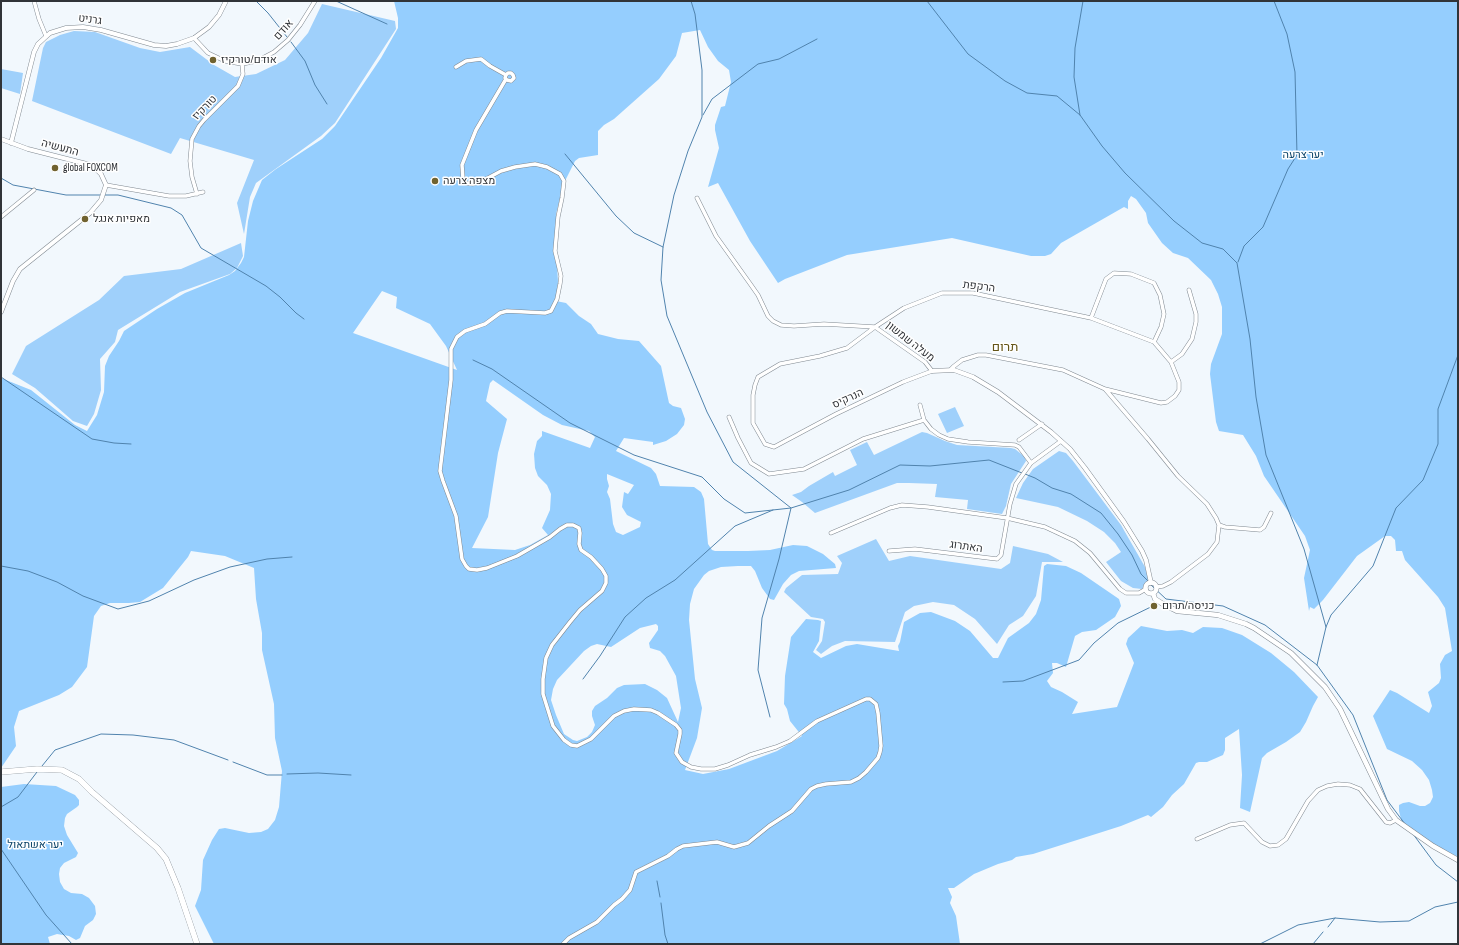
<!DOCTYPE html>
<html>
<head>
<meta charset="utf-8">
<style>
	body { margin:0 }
	#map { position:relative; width:1459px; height:945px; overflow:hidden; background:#f2f8fd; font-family:"Sofia Sans Condensed",sans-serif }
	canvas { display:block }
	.frame { position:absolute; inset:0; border:2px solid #313438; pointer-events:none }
</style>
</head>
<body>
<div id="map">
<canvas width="1459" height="945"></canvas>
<div class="frame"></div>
</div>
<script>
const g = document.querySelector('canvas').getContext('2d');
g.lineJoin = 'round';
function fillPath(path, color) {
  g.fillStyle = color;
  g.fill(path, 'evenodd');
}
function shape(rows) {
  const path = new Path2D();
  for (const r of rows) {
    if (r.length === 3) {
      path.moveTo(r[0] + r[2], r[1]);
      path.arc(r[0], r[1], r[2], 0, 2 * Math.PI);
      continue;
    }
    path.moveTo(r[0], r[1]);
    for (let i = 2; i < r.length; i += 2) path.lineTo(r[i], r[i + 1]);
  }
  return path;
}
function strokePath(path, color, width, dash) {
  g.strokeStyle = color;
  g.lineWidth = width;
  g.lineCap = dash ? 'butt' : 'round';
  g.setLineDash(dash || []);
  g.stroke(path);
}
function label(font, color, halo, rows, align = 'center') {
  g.font = font + ' "Sofia Sans Condensed",Heebo,sans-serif';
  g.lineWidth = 3;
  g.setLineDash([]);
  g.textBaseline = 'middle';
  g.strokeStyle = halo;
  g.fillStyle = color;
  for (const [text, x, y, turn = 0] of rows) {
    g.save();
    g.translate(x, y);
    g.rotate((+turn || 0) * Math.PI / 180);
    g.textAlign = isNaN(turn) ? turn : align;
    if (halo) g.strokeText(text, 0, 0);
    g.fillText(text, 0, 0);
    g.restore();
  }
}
const green = shape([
	[322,4,395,21,396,29,335,123,321,136,256,183,250,197,244,234,237,203,254,160,180,138,171,154,32,101,43,48,46,42,60,35,74,31,95,32,140,48,160,52,190,47,214,65,235,77,256,74,285,60,308,33],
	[1,69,23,73,20,94,1,88],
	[241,243,243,256,237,268,230,274,180,292,118,330,115,342,100,359,101,390,94,414,87,426,73,421,35,388,12,374,26,346,99,300,124,276,181,269],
	[955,407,964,426,947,433,938,414],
	[922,432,927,433,945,441,957,445,1011,448,1015,449,1025,457,1026,461,1011,484,1006,506,1002,514,967,509,968,500,935,497,937,484,909,483,897,483,815,513,802,502,792,495,801,492,809,486,833,472,835,476,857,465,850,450,867,442,874,455],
	[1059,451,1066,453,1073,461,1121,525,1145,567,1149,579,1142,589,1133,588,1121,581,1106,562,1121,552,1115,543,1104,532,1087,521,1058,507,1016,498,1023,483,1033,469],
	[876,539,889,561,910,556,1001,569,1010,563,1013,546,1048,554,1063,562,1042,562,1036,596,1023,616,1009,625,997,644,975,619,954,605,933,602,914,606,905,612,895,642,845,641,832,646,821,654,816,650,822,641,825,622,823,619,811,617,784,592,786,588,802,575,838,574,842,563,837,556]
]);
const forest = shape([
	[394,1,1458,1,1458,857,1424,840,1402,823,1399,811,1399,805,1403,803,1409,802,1420,806,1425,806,1430,803,1433,797,1432,790,1429,780,1422,770,1412,761,1387,749,1373,716,1390,690,1397,693,1429,713,1432,706,1428,692,1439,683,1441,678,1440,664,1445,655,1452,651,1445,608,1438,597,1405,560,1402,551,1396,551,1395,540,1391,536,1385,536,1357,556,1323,600,1314,609,1310,607,1309,611,1304,578,1310,550,1305,536,1264,476,1256,456,1243,435,1219,431,1216,422,1210,374,1211,364,1222,334,1222,307,1218,294,1211,280,1188,258,1173,253,1162,243,1148,223,1146,213,1136,199,1131,196,1128,201,1128,209,1124,207,1061,243,1051,254,1045,256,1031,256,952,238,847,255,785,279,778,283,750,241,718,183,708,187,719,148,715,130,715,125,721,107,725,106,731,82,729,70,718,61,708,47,700,30,682,33,676,56,659,79,614,119,604,125,598,131,598,155,579,158,575,161,564,183,556,214,556,249,558,282,556,301,566,303,579,316,591,324,598,334,618,339,639,341,661,366,669,403,673,406,681,408,685,419,684,425,677,434,666,441,653,445,653,442,624,438,616,451,651,468,656,474,660,486,694,487,701,492,704,499,708,544,712,550,715,551,748,551,770,550,793,545,807,546,823,554,835,564,836,568,799,571,791,575,783,584,774,600,770,599,762,588,755,571,751,566,738,566,721,567,709,571,704,575,694,589,690,604,689,620,695,679,702,708,697,738,685,770,703,774,729,769,777,751,802,736,790,721,787,709,784,704,785,676,791,637,806,619,818,620,821,621,819,641,813,652,821,658,846,646,857,644,899,651,898,646,900,642,904,622,920,613,931,612,955,621,970,631,993,658,998,658,1008,638,1029,623,1036,614,1041,600,1044,566,1047,564,1066,566,1081,573,1119,599,1121,606,1115,617,1096,630,1082,632,1075,636,1066,667,1057,663,1052,663,1053,673,1047,681,1051,687,1062,692,1078,702,1072,714,1117,707,1134,663,1126,644,1128,638,1141,626,1167,631,1182,630,1193,633,1203,627,1222,628,1242,635,1271,653,1294,672,1318,697,1313,706,1306,722,1300,732,1286,742,1267,753,1262,758,1250,812,1240,808,1242,775,1239,729,1225,738,1225,750,1223,755,1207,762,1199,762,1196,763,1184,784,1172,795,1163,807,1151,817,1148,815,1121,826,1033,854,1016,857,1012,860,998,864,974,874,954,888,948,888,952,897,950,903,956,916,960,944,214,944,195,906,201,890,203,860,212,840,219,829,225,828,249,833,261,832,268,829,275,820,279,807,282,771,275,738,274,704,262,650,262,633,256,599,254,568,225,556,191,551,188,557,163,588,140,602,129,603,110,603,101,606,94,616,87,667,72,687,59,695,19,711,14,727,16,746,1,768,1,378,31,390,75,425,87,431,97,415,104,392,105,366,109,356,119,341,124,331,157,309,185,293,229,275,235,271,241,263,244,257,248,221,253,201,262,180,276,169,322,139,335,126,381,58,398,28,398,18],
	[382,291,397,297,396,308,430,324,446,346,457,370,353,333],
	[493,380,543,415,562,425,589,431,595,437,590,448,542,431,542,436,537,441,534,454,535,468,538,476,547,485,551,494,550,510,542,528,548,535,530,545,515,550,472,548,488,517,498,453,507,419,486,401,490,383],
	[607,474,634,485,628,494,624,492,622,507,627,515,641,522,640,527,623,535,616,532,613,524,610,499,607,492,609,486,607,479],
	[656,624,658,626,658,630,649,643,650,648,660,651,665,656,676,676,681,708,678,722,667,698,657,690,645,684,624,685,617,688,607,698,595,706,592,711,592,716,595,725,592,732,587,737,577,741,573,740,564,734,556,715,551,700,553,689,557,680,584,651,591,646,597,644,611,647,640,628],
	[24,784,56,786,75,795,79,800,79,805,77,807,67,814,65,818,64,826,67,835,78,853,76,857,64,863,60,868,59,874,60,882,64,889,71,893,82,894,89,898,95,906,96,914,93,920,85,926,80,938,76,940,69,936,57,934,48,937,50,944,1,944,1,787]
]);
const stream = shape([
	[256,1,268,13,287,37],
	[336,1,387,24],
	[691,1,695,14,702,70,702,117,688,151,674,195,663,247,661,280,667,316,707,412,733,462,791,508,779,559,762,618,758,670,770,717],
	[927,1,968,54,1005,81,1027,93,1057,96,1080,115,1102,146,1125,173,1174,221,1202,243,1223,249,1237,263,1250,339,1256,397,1266,455,1304,549,1326,627],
	[291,42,305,61,315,85,327,104],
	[703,115,712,99,758,64,779,59,817,39],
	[1080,115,1074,77,1075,48,1083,1],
	[565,154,616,216,634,233,663,247],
	[1,178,13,185,66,195,101,195],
	[104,195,118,195,171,208,182,215,201,248,266,286,280,297,296,313,304,319],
	[1238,262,1244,246,1263,227,1288,169,1297,155,1295,72,1287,34,1274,1],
	[473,360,492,369,570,423,634,455,702,477,724,499,745,513,791,508,849,490,900,465,930,466,989,460,1022,473],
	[1,377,92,439,114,443,131,444],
	[1025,474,1035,478,1052,488,1071,494,1101,513,1118,534,1132,555,1141,574,1149,582],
	[1,566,28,571,57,582,83,596,118,609,149,601,194,580,230,567,267,559,292,557],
	[1151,585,1166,599,1223,606,1265,625,1317,665,1353,715,1387,800,1405,824],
	[1317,665,1326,627,1331,615,1373,566,1396,508,1423,480,1438,444,1438,409,1458,355],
	[583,679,600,656,625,617,646,598,675,580,735,526,773,510],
	[1003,682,1023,681,1079,660,1094,643,1118,623,1159,603],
	[233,762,267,775,282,775],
	[42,766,55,750,101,734,133,735,174,740,228,760],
	[287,774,318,773,351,775],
	[1,807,18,797,37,772],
	[1413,834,1436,865,1458,882],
	[1,849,46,915,72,944],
	[657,881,660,897],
	[661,903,665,935,668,944],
	[1328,927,1335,918],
	[1260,944,1298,925,1335,918,1380,922,1409,921,1435,907,1458,902],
	[1313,944,1323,932]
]);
const minor = shape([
	[34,1,39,19,46,36],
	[194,38,208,53,225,61,242,64,257,61,274,52,288,40,300,25,315,1],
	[456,67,466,61,481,59,490,66,506,75,508,73,511,73,513,75,514,78,511,81,507,80,505,78,506,75],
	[506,79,476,130,462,165,463,179,466,183,473,184,488,178,501,171,515,167,535,164,547,167,560,174,564,181,562,198,558,217,555,251,561,276,560,284,557,299,551,311,545,313,507,311,500,313,485,324,465,331,457,337,451,349,451,380,440,471,443,481,456,516,462,559,466,566,469,569,477,570,487,568,517,556,550,537,560,529,567,525,573,525,579,528,580,533,579,544,581,550,591,557,602,569,606,576,606,583,602,591,580,610,570,622,552,645,546,658,543,679,543,694,553,726,564,740,571,745,577,746,591,739,614,716,624,711,634,709,651,710,658,713,676,725,680,730,680,734,676,753,682,762,691,767,701,769,715,769,728,765,750,755,776,747,790,741,817,721,866,699,870,699,876,704,878,713,881,746,880,752,878,758,866,772,859,778,851,782,826,784,817,786,811,789,792,811,769,826,748,843,734,847,717,842,683,846,677,849,668,856,636,872,630,890,622,899,614,905,597,922,569,938,563,944],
	[106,185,169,196,186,196,203,192],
	[197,194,192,177,190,161,192,139,199,126,204,120,238,86,243,74,242,64],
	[697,198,716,236,751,285,758,295,768,316,773,321,781,325,794,326,824,324,875,327,925,362,932,371,903,382,836,414,774,447,765,444,753,423,753,395,755,385,758,377,780,364,820,356,847,348,875,327,904,308,942,293,973,293,1091,318,1154,342,1171,362,1179,382,1179,390,1175,396,1167,402,1161,403,1105,389],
	[1,217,34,190],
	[1091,318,1106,279,1114,273,1131,274,1154,283,1160,295,1164,314,1161,327,1154,342],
	[1171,362,1182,354,1192,339,1196,322,1196,314,1189,290],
	[951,369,953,367,962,360,978,355,986,355,1063,370,1105,389,1148,439,1178,476,1207,504,1216,518,1219,525,1217,542,1208,554,1171,582,1163,586,1156,587],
	[920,405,924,420,931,429,939,435,948,439,968,442,1015,445,1019,447,1031,463],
	[729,417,738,438,751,463,769,474,804,469,863,439,924,420],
	[1019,440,1042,424],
	[1219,525,1225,527,1260,530,1264,527,1271,513],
	[831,533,890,508,902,505,928,507,1007,518,1045,527,1075,541,1090,553,1120,589,1126,593,1139,593,1146,589],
	[889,551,915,549,997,559,1001,555,1010,504,1016,484,1031,463,1061,441],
	[1197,839,1230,825,1244,823,1262,842,1270,846,1278,845,1286,839,1308,801,1318,790,1327,786,1338,784,1350,785,1360,789,1386,822,1390,823,1396,820]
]);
const tertiary = shape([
	[1,139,28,149,87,164,97,170,101,174,106,185,101,200,90,213,20,269,13,281,1,312],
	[11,143,34,52,38,44,50,33,66,28,83,27,101,30,154,45,166,46,177,44,194,38,209,27,219,15,226,1],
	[932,371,954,370,973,377,998,392,1051,432,1070,449,1085,468,1124,522,1142,551,1146,560,1151,583]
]);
const secondary = shape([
	[1151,588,5.5],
	[1153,593,1155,599,1163,604,1177,611,1218,615,1246,624,1254,628,1291,653,1325,687,1340,709,1388,809,1396,820,1433,846,1458,860]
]);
const trunk = shape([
	[1,772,37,769,62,770,79,779,92,792,157,848,166,859,178,888,197,944]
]);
const markers = [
	[213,60,4,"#70622f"],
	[55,168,4,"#70622f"],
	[435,181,4,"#70622f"],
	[85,219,4,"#70622f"],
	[1154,606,4,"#70622f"]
];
const streetNames = [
	["גרניט",90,20,7],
	["אודם",284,30,-48],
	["טורקיז",205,108,-46],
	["התעשיה",60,148,15],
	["הרקפת",979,287,7],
	["מעלה שמשון",910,342,38],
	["הנרקיס",848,399,-25],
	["האתרוג",966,547,8]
];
const poiNames = [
	["אודם/טורקיז",221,60],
	["global FOXCOM",63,168],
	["מצפה צרעה",443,181],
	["מאפיות אנגל",93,219],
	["כניסה/תרום",1162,606]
];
const parkNames = [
	["יער צרעה",1303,155],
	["יער אשתאול",35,845]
];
const quarterNames = [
	["תרום",1005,348]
];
fillPath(green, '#9fd0fb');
fillPath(forest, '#95cefe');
strokePath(stream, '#5083ad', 1);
strokePath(minor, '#808991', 4.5);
strokePath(tertiary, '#808991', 5);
strokePath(secondary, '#808991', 5.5);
strokePath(trunk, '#808991', 6);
strokePath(minor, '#fff', 3.5);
strokePath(tertiary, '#fff', 4);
strokePath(secondary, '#fff', 4.5);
strokePath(trunk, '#fff', 5.5);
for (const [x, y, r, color] of markers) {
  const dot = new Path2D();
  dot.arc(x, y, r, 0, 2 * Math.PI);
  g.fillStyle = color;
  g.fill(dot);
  strokePath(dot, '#fff', 1.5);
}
label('11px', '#313438', '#fff', streetNames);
label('11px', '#313438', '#fff', poiNames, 'left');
label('11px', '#074066', '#fff', parkNames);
label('13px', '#645518', '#fff', quarterNames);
</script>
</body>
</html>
